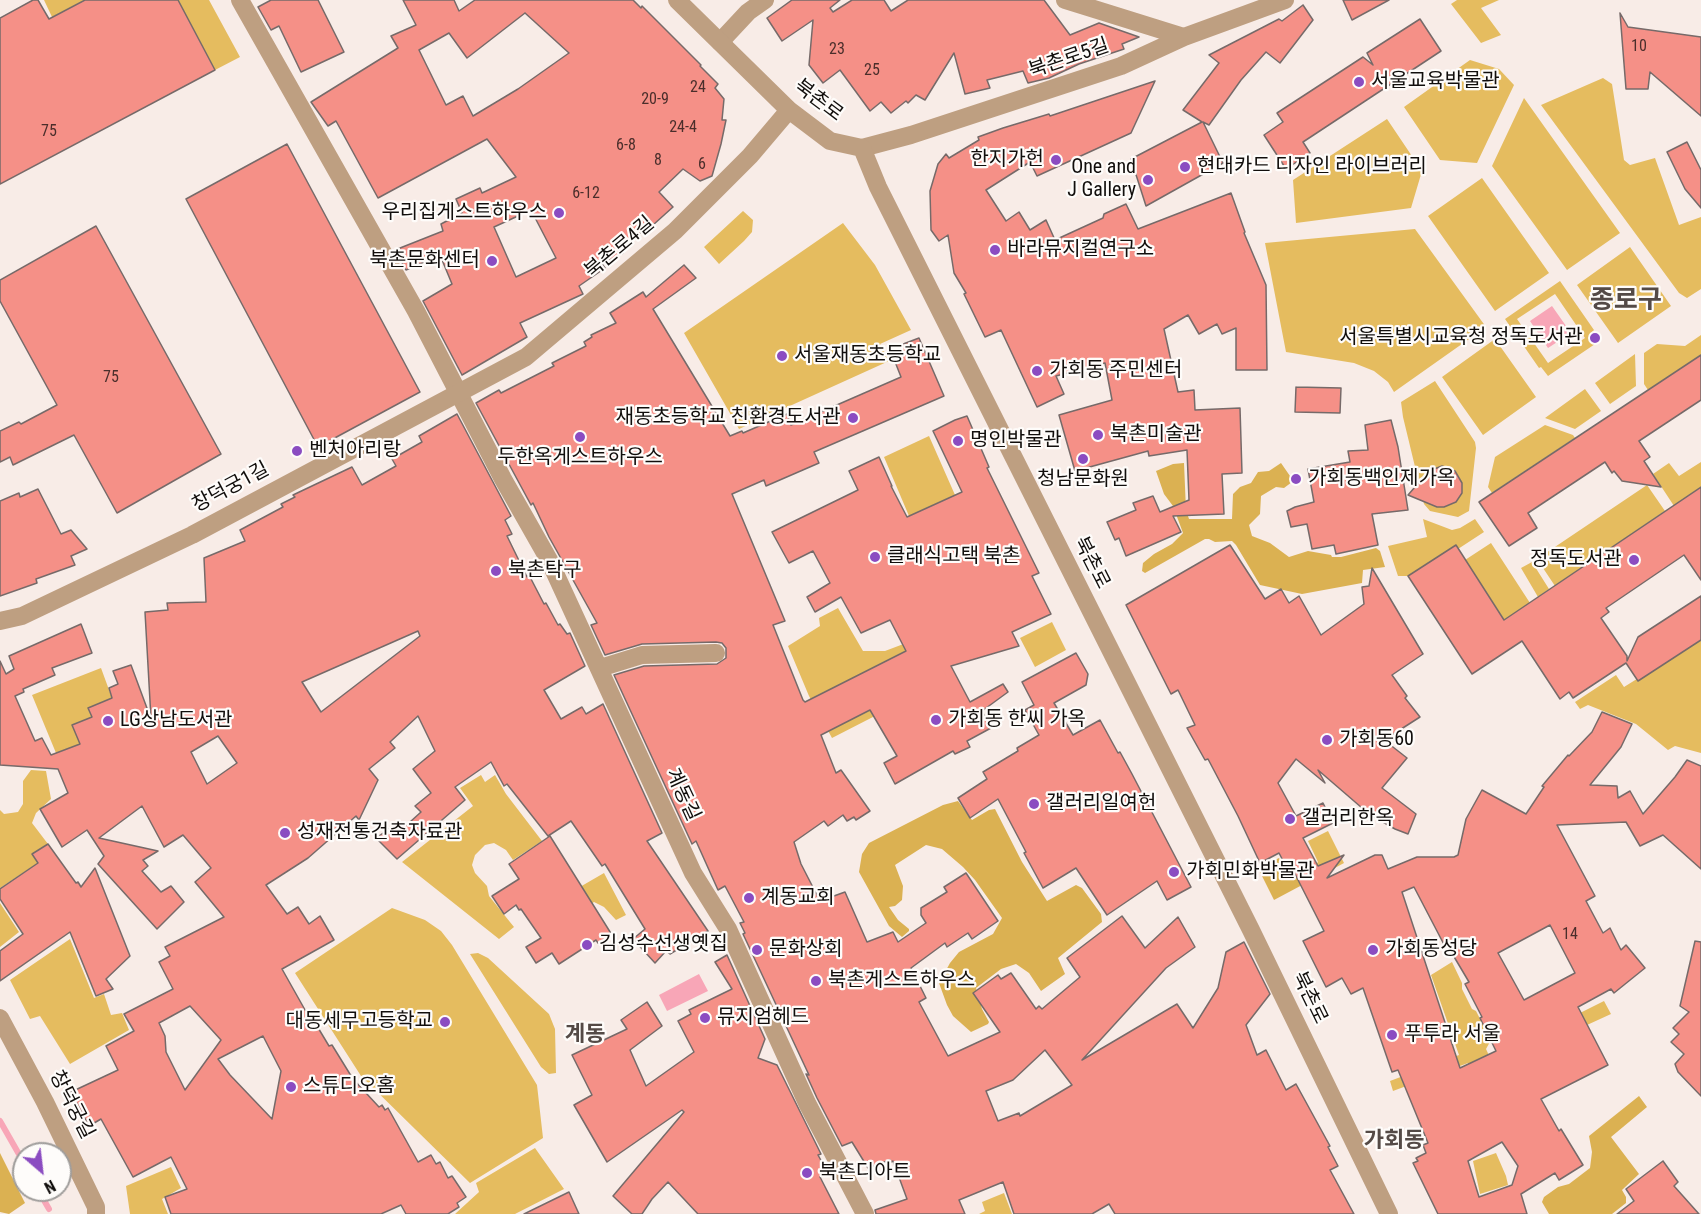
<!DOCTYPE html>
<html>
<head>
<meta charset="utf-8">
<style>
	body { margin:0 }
	#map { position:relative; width:1701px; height:1214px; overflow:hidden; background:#f8ece7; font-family:"Roboto Condensed",sans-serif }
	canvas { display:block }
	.north { position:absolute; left:12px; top:1142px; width:60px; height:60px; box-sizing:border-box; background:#fefcfa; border:2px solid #9f9d9b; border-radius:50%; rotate:152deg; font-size:16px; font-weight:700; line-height:24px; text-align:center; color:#110e0c }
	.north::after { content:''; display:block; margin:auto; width:21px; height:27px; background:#8b4cc1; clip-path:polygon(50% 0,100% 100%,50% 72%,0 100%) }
</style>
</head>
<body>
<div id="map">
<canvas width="1701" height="1214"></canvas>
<div class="north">N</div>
</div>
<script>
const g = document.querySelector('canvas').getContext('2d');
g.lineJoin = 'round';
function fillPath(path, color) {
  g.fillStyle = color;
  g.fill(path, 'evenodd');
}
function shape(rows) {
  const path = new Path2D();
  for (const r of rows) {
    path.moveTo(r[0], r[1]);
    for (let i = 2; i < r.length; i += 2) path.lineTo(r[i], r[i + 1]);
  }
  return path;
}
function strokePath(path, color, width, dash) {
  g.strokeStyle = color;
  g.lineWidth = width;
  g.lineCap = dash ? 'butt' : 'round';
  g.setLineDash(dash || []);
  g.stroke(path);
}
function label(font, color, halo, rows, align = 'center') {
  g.font = font + ' "Roboto Condensed","Noto Sans KR",sans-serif';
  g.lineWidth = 4.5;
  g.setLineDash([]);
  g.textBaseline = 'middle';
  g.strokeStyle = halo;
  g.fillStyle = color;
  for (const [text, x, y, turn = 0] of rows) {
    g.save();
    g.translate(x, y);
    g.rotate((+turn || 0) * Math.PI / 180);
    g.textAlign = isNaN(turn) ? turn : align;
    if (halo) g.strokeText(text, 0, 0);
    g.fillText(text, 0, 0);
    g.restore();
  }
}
const green = shape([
	[44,0,85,0,52,17],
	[178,0,209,0,240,57,215,70],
	[1457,0,1499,0,1481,8,1501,35,1481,43,1451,4],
	[1470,60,1499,69,1514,85,1477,163,1440,160,1404,107],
	[1603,78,1612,84,1624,160,1630,165,1655,158,1679,225,1701,217,1701,289,1687,298,1679,293,1541,105],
	[1524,98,1620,233,1567,270,1492,166],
	[1387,119,1422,171,1411,208,1296,223,1293,180],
	[1482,178,1549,273,1495,311,1428,216],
	[743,211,753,220,752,232,744,241,719,264,704,247],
	[843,223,875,265,911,330,880,344,889,361,739,429,684,333],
	[1415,229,1486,327,1394,392,1388,382,1374,371,1354,363,1286,352,1265,243],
	[1630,247,1671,306,1618,343,1577,285],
	[1560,281,1594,330,1592,332,1598,342,1548,376,1541,367,1539,368,1505,319],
	[1555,294,1585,338,1548,363,1517,319],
	[1701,335,1701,355,1648,390,1644,384,1644,353,1657,344,1685,346],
	[1495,339,1536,397,1483,435,1442,377],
	[1635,354,1636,386,1610,404,1595,383],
	[1435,381,1475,442,1476,448,1469,511,1458,517,1430,511,1424,504,1403,417,1401,402],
	[1442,466,1455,471,1462,483,1462,490,1456,502,1444,507,1431,505,1422,481,1429,471],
	[1585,389,1601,411,1575,429,1545,418],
	[1545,425,1573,435,1575,438,1492,493,1488,487,1495,457],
	[929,436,955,495,909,516,884,457],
	[1701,462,1701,487,1674,506,1653,474,1669,463,1679,476],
	[1647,485,1665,511,1555,586,1537,559],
	[1423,519,1452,530,1460,528,1475,519,1484,532,1458,549,1408,576,1398,576,1388,546,1427,537],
	[1491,543,1530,603,1513,633,1465,560],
	[1532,562,1549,589,1538,597,1521,568],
	[838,608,863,651,885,651,930,634,947,679,832,738,809,696,788,646,820,626,819,618],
	[1052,622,1066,650,1035,667,1020,638],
	[1701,639,1701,753,1675,746,1668,750,1636,724,1588,705,1580,709,1575,702,1616,675,1624,687],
	[101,668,112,698,88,708,92,717,80,744,56,753,32,695],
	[31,770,46,771,51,799,36,813,32,823,48,844,33,854,38,863,0,888,0,810,4,814,18,812,23,804,23,781],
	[481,775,485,782,495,775,506,794,542,841,513,860,506,850,494,843,485,845,475,855,472,865,475,873,487,886,489,896,514,927,499,939,402,862,473,806,460,788],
	[1328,831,1344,863,1318,877,1315,865,1318,862,1308,841],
	[604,873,626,915,616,920,604,907,594,902,555,927,573,891],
	[0,903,19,932,0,947],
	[392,908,425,920,441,931,452,945,537,1085,543,1138,470,1183,361,1076,295,973],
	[70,939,94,998,104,994,111,1015,122,1013,129,1030,70,1064,40,1016,30,1019,10,980],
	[478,953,488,958,549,1014,555,1029,556,1073,549,1074,541,1067,470,954],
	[1452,962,1462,983,1462,989,1472,1009,1476,1011,1491,1040,1486,1049,1506,1092,1487,1104,1468,1063,1393,1091,1390,1081,1459,1055,1431,975],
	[1604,1001,1611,1014,1587,1025,1522,1042],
	[535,1148,564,1189,515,1214,455,1214,479,1192,476,1183],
	[1496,1153,1506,1176,1508,1185,1480,1194,1473,1161],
	[171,1167,181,1188,162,1199,168,1214,130,1214,126,1186],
	[1004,1193,1012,1214,979,1214,985,1211,982,1202]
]);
const forest = shape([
	[1184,463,1186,510,1189,519,1232,519,1233,494,1240,487,1251,483,1258,472,1269,471,1281,463,1290,476,1292,482,1284,488,1276,487,1261,496,1260,514,1249,525,1252,536,1270,543,1289,557,1308,551,1331,555,1332,557,1341,557,1376,548,1380,551,1385,567,1363,570,1362,583,1302,594,1260,585,1236,545,1232,541,1215,542,1209,539,1205,539,1145,573,1142,571,1143,563,1154,554,1172,544,1183,533,1173,506,1164,494,1156,471,1173,464],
	[958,801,972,820,989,810,995,809,1022,862,1047,901,1076,885,1082,888,1101,914,1102,922,1058,958,1065,974,1041,991,1029,973,1016,964,1001,969,976,988,982,1009,989,1022,988,1024,971,1032,953,1016,947,1005,939,983,950,963,959,952,993,934,1002,918,975,880,963,867,942,849,926,845,895,865,903,886,902,900,895,906,889,907,898,920,909,929,909,931,902,937,889,926,859,872,862,854,869,843,943,805],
	[1279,858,1289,878,1315,865,1304,884,1274,900,1258,868],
	[1639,1096,1647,1107,1611,1137,1639,1174,1622,1190,1626,1197,1626,1203,1612,1214,1549,1214,1542,1202,1544,1197,1558,1187,1569,1184,1590,1168,1592,1152,1589,1136],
	[0,1153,25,1203,9,1214,0,1212]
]);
const water = shape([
	[1552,306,1571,333,1548,348,1530,321],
	[699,974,708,991,667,1011,659,995]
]);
const stream = shape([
	[0,1121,24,1163],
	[38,1190,49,1209]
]);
const building = shape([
	[33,0,38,0,49,19,85,0,178,0,215,70,0,184,0,18,33,0],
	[271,0,318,0,344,52,301,72,279,26,271,30,258,7,271,0],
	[403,0,454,0,459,11,475,0,633,0,641,8,642,6,701,65,700,66,718,84,715,88,724,99,722,120,726,120,721,144,712,176,700,181,683,169,659,192,673,207,653,225,651,223,622,250,623,253,602,264,605,268,579,286,583,294,520,323,527,337,462,375,423,301,452,284,440,255,406,270,395,250,443,231,441,224,462,213,456,199,480,188,482,193,516,177,487,139,378,198,336,121,328,126,311,102,398,48,391,36,416,25,403,0],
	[525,13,569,53,518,89,473,116,463,96,446,105,419,50,449,33,467,58,525,13],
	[531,210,556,258,516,277,494,227,531,210],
	[792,0,840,0,830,8,833,12,852,0,884,0,891,11,908,0,1044,0,1070,35,1099,23,1139,37,1122,44,1124,49,1079,64,1049,78,1028,83,1023,71,987,80,990,88,965,94,954,53,925,100,916,95,908,103,906,101,891,113,881,102,870,111,840,70,823,83,809,65,813,20,782,41,767,18,792,0],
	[1343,0,1389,0,1352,20,1343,0],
	[1303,5,1313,20,1280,63,1266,52,1241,80,1209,125,1203,122,1223,163,1146,206,1131,159,1202,122,1183,110,1219,63,1209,55,1279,19,1282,21,1303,5],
	[1620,13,1628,27,1701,37,1701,116,1650,72,1648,89,1626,89,1620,13],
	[1420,19,1441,51,1303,142,1310,153,1286,169,1264,135,1283,122,1277,113,1363,57,1373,65,1367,53,1420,19],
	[1155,81,1131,133,1037,176,1030,162,986,190,1006,221,1019,212,1030,230,1046,220,1055,240,1103,218,1104,214,1126,204,1138,229,1231,193,1245,232,1244,233,1266,285,1267,370,1236,370,1236,328,1222,334,1217,324,1199,334,1188,315,1164,329,1178,392,1194,390,1195,410,1240,408,1242,473,1222,474,1224,514,1173,516,1181,532,1126,556,1119,538,1115,540,1107,522,1136,510,1133,503,1153,496,1160,512,1189,500,1187,450,1149,456,1148,451,1075,471,1059,415,1112,400,1105,363,1056,376,1064,394,1037,407,1001,330,985,337,964,294,966,293,954,273,948,235,939,241,931,230,930,191,938,164,946,154,949,158,979,140,978,137,1003,128,1049,114,1050,116,1155,81],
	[1687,142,1701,170,1701,208,1685,189,1667,152,1687,142],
	[287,144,420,392,318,447,186,199,287,144],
	[96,226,221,454,117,513,74,435,13,465,10,457,0,462,0,431,19,422,21,424,57,405,0,301,0,280,96,226],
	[684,265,696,278,653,309,730,436,742,431,743,433,787,414,791,425,901,377,890,349,919,338,944,396,814,452,819,463,766,486,764,480,732,494,785,621,773,625,803,700,805,702,906,651,890,620,861,633,841,597,815,612,807,597,830,583,813,551,789,563,772,532,858,490,849,471,879,457,892,486,891,486,907,517,962,492,933,431,955,420,967,416,989,467,987,468,1039,573,1032,576,1051,614,1012,632,1019,646,951,666,970,702,1003,684,1008,692,982,711,991,728,967,741,970,747,955,754,953,751,895,784,884,763,897,756,870,710,821,735,836,773,841,770,870,811,856,820,854,817,847,821,843,815,828,826,824,821,794,842,801,864,820,901,845,892,867,942,893,932,898,942,926,923,921,915,921,908,947,892,944,887,966,873,998,921,972,939,968,933,947,947,945,943,911,968,926,998,919,1002,948,1056,1000,1032,973,993,998,975,1001,979,1011,973,1036,1009,1039,1006,1042,1009,1080,977,1067,958,1122,916,1145,948,1178,917,1195,947,1166,968,1082,1060,1177,1004,1193,1028,1218,988,1226,952,1244,942,1270,994,1246,1025,1257,1055,1266,1050,1286,1090,1296,1084,1330,1146,1328,1147,1338,1166,1330,1170,1354,1214,1115,1214,1109,1204,1092,1214,1014,1214,1003,1182,959,1200,965,1214,876,1214,875,1210,907,1199,893,1161,891,1162,890,1160,868,1168,852,1142,842,1146,817,1098,806,1074,809,1075,743,934,745,933,740,923,744,922,725,886,718,890,696,841,692,844,614,675,644,666,717,664,726,658,726,648,722,643,716,642,642,644,605,655,591,625,597,623,549,537,533,503,531,505,476,403,499,390,501,393,554,366,552,363,586,346,584,342,592,337,591,335,616,323,610,313,643,292,646,297,684,265],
	[1045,1050,1072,1085,1020,1116,1019,1113,998,1121,986,1091,1013,1080,1045,1050],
	[1701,355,1701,400,1639,441,1650,457,1644,461,1661,487,1622,481,1614,471,1612,473,1605,462,1528,513,1537,528,1509,546,1479,502,1701,355],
	[1296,387,1341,388,1340,413,1295,412,1296,387],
	[457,414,511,516,505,520,512,534,507,536,527,577,529,575,544,604,546,603,558,625,560,624,567,634,570,633,585,666,544,690,561,719,582,707,586,714,603,704,662,833,647,841,708,931,670,954,666,951,655,963,633,939,645,929,605,864,602,866,571,821,548,836,507,784,504,786,491,762,455,787,465,800,397,859,376,838,389,829,399,832,421,812,415,806,431,793,413,769,435,751,418,716,390,742,395,748,369,769,378,780,359,820,356,816,308,858,266,885,287,914,298,907,309,924,320,916,334,940,282,969,309,1017,311,1016,329,1046,332,1045,353,1079,379,1107,382,1105,385,1110,388,1108,418,1162,431,1155,436,1164,440,1162,448,1178,452,1176,466,1197,457,1203,459,1207,448,1214,406,1214,401,1205,381,1214,171,1214,165,1197,187,1189,171,1157,133,1177,101,1119,89,1126,71,1092,118,1070,106,1046,134,1031,124,1014,173,989,159,962,170,956,165,947,224,917,195,882,211,868,183,835,164,847,142,806,99,838,158,851,143,860,148,866,142,871,161,892,171,886,184,902,157,929,98,864,104,856,87,830,62,847,40,809,68,793,58,769,0,765,0,661,6,674,14,669,9,656,81,624,92,653,52,668,55,675,23,689,24,692,15,696,35,741,42,738,51,755,80,744,72,725,92,717,88,708,112,698,109,688,118,684,113,671,131,665,151,719,145,612,168,610,167,603,206,602,204,558,245,541,240,530,283,507,281,504,295,497,293,495,352,467,362,485,396,466,392,459,422,442,419,436,457,414],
	[418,631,420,636,321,712,302,682,418,631],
	[218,736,237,763,207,784,191,752,218,736],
	[190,1006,221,1040,185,1090,166,1052,165,1036,159,1023,190,1006],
	[263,1036,281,1071,272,1119,230,1075,218,1059,263,1036],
	[1391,420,1398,447,1408,510,1372,514,1378,545,1336,554,1334,545,1312,549,1307,524,1291,527,1287,511,1295,507,1314,502,1308,469,1350,462,1348,451,1368,450,1365,425,1391,420],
	[1442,466,1455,471,1462,483,1462,493,1456,502,1444,507,1437,507,1408,495,1429,471,1442,466],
	[1701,487,1701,580,1684,555,1606,608,1609,612,1601,618,1627,656,1627,661,1638,637,1701,596,1701,640,1638,681,1626,663,1573,698,1569,692,1560,699,1522,641,1472,674,1408,576,1456,545,1504,620,1701,487],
	[38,489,61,534,71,530,87,549,71,556,75,565,36,579,37,583,0,596,0,501,19,493,20,497,38,489],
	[1230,545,1265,599,1281,589,1289,603,1299,596,1321,635,1364,604,1362,587,1369,586,1372,568,1423,654,1392,675,1407,696,1405,698,1420,717,1384,740,1407,758,1382,788,1416,814,1408,834,1395,829,1369,814,1318,770,1325,783,1296,759,1278,783,1296,816,1323,803,1333,823,1303,838,1318,866,1344,855,1327,878,1375,855,1382,855,1388,869,1417,857,1454,857,1458,855,1466,819,1482,790,1526,814,1544,787,1542,786,1568,755,1569,756,1592,732,1602,712,1632,724,1621,747,1590,785,1617,786,1618,798,1630,791,1643,814,1675,777,1687,760,1701,766,1701,869,1663,835,1640,846,1626,822,1557,825,1595,896,1586,901,1603,933,1610,928,1621,950,1626,945,1645,968,1614,993,1611,989,1578,1007,1608,1065,1541,1099,1559,1131,1561,1129,1583,1165,1559,1180,1555,1173,1521,1194,1527,1214,1438,1214,1413,1163,1418,1161,1416,1158,1426,1153,1423,1145,1428,1143,1398,1070,1392,1072,1363,988,1351,994,1342,978,1326,987,1303,941,1324,931,1294,872,1290,874,1279,853,1260,863,1238,816,1208,759,1205,760,1187,728,1195,725,1178,690,1171,694,1126,605,1230,545],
	[1414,887,1450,956,1453,955,1469,982,1465,984,1482,1017,1480,1018,1496,1051,1460,1068,1402,892,1414,887],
	[1550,925,1575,973,1524,1000,1498,953,1550,925],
	[1502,1142,1518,1166,1512,1185,1479,1197,1468,1161,1502,1142],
	[1076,653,1088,674,1086,685,1054,703,1073,735,1100,720,1118,753,1120,752,1132,774,1191,887,1167,900,1157,881,1107,915,1076,868,1043,888,1024,853,1026,852,998,799,970,818,958,798,987,779,983,772,1018,751,1017,748,1039,735,1025,710,1034,705,1022,682,1076,653],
	[550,836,612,935,598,943,596,940,559,964,552,953,536,963,526,947,541,938,521,909,519,910,516,905,504,914,492,896,519,879,509,864,550,836],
	[48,844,76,883,78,882,81,887,95,868,130,956,106,979,113,989,96,996,70,932,0,981,0,951,23,934,0,899,0,889,38,863,32,854,48,844],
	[1695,941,1701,942,1701,1096,1678,1072,1675,1064,1684,1054,1671,1042,1679,1034,1673,1028,1689,1012,1680,1006,1695,941],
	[727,955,765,1039,758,1058,777,1065,821,1154,818,1155,828,1173,820,1177,839,1214,698,1214,668,1182,652,1199,642,1214,632,1214,613,1196,684,1112,682,1110,607,1162,574,1105,592,1095,572,1055,627,1029,621,1020,647,1002,662,1026,630,1050,646,1086,694,1052,678,1021,691,1014,689,1010,732,989,715,962,727,955],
	[1663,1161,1678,1182,1674,1186,1699,1214,1617,1214,1634,1201,1626,1189,1663,1161],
	[569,1192,579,1214,524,1214,569,1192]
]);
const minor = shape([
	[240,0,416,311,503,479,549,560,693,873,728,929,807,1103,865,1214],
	[1065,0,1184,37],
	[720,42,748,12,765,0],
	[862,148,911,135,1121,66,1184,37,1285,0],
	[600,668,642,655,716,653]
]);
const tertiary = shape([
	[677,0,789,110,830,141,862,148,878,187,1251,930,1389,1214],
	[0,621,22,616,192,535,526,357,675,231,750,156,789,110],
	[0,1018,45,1102,96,1207,96,1214]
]);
const markers = [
	[1359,82,6,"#8b4cc1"],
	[1056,160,6,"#8b4cc1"],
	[1185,167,6,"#8b4cc1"],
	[1148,180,6,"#8b4cc1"],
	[559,213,6,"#8b4cc1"],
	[995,250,6,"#8b4cc1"],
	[492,261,6,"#8b4cc1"],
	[1595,338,6,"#8b4cc1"],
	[782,356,6,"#8b4cc1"],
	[1037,371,6,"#8b4cc1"],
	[853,418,6,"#8b4cc1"],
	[1098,435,6,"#8b4cc1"],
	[580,437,6,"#8b4cc1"],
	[958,441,6,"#8b4cc1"],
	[297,451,6,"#8b4cc1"],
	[1083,459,6,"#8b4cc1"],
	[1296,479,6,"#8b4cc1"],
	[875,557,6,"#8b4cc1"],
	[1634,560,6,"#8b4cc1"],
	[496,571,6,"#8b4cc1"],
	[936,720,6,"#8b4cc1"],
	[108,721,6,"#8b4cc1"],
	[1327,740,6,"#8b4cc1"],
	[1034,804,6,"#8b4cc1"],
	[1290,819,6,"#8b4cc1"],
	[285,833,6,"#8b4cc1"],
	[1174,872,6,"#8b4cc1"],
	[749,898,6,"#8b4cc1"],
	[587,945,6,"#8b4cc1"],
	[757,950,6,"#8b4cc1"],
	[1373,950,6,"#8b4cc1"],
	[816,981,6,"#8b4cc1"],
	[705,1018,6,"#8b4cc1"],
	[445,1022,6,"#8b4cc1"],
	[1392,1035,6,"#8b4cc1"],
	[291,1087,6,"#8b4cc1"],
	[807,1173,6,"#8b4cc1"]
];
const numberNames = [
	["10",1639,47],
	["23",837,50],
	["25",872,71],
	["24",698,88],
	["20-9",655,100],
	["24-4",683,128],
	["75",49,132],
	["6-8",626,146],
	["8",658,161],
	["6",702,165],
	["6-12",586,194],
	["75",111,378],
	["14",1570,935]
];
const streetNames = [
	["북촌로5길",1069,59,-19],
	["북촌로",818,101,37],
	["북촌로4길",620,248,-40],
	["창덕궁1길",231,488,-28],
	["북촌로",1091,563,63],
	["계동길",682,795,65],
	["북촌로",1309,998,64],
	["창덕궁길",71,1105,63]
];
const poiNames = [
	["서울교육박물관",1371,82],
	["한지가헌",1044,160,"right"],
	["현대카드 디자인 라이브러리",1197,167],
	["One and",1136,168,"right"],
	["J Gallery",1136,191,"right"],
	["우리집게스트하우스",547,213,"right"],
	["바라뮤지컬연구소",1007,250],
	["북촌문화센터",480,261,"right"],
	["서울특별시교육청 정독도서관",1583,338,"right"],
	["서울재동초등학교",794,356],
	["가회동 주민센터",1049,371],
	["재동초등학교 친환경도서관",841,418,"right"],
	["북촌미술관",1110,435],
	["명인박물관",970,441],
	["벤처아리랑",309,451],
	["두한옥게스트하우스",580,458,"center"],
	["가회동백인제가옥",1308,479],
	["청남문화원",1083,480,"center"],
	["클래식고택 북촌",887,557],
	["정독도서관",1622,560,"right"],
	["북촌탁구",508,571],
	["가회동 한씨 가옥",948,720],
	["LG상남도서관",120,721],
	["가회동60",1339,740],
	["갤러리일여헌",1046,804],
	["갤러리한옥",1302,819],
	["성재전통건축자료관",297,833],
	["가회민화박물관",1186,872],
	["계동교회",761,898],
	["김성수선생옛집",599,945],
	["문화상회",769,950],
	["가회동성당",1385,950],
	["북촌게스트하우스",828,981],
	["뮤지엄헤드",717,1018],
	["대동세무고등학교",433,1022,"right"],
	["푸투라 서울",1404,1035],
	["스튜디오홈",303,1087],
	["북촌디아트",819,1173]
];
const quarterNames = [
	["계동",585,1035],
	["가회동",1394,1141]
];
const districtNames = [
	["종로구",1626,301]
];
fillPath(green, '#e5bc5f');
fillPath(forest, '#dbb152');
fillPath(water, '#f8a6b7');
strokePath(stream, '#f8a6b7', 6);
fillPath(building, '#f59087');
strokePath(building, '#766a69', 1.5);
strokePath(minor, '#be9f81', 18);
strokePath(tertiary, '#be9f81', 18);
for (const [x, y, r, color] of markers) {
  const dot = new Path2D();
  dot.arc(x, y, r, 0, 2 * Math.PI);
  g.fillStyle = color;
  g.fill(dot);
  strokePath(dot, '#fefcfa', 2);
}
label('16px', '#4a2e2b', null, numberNames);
label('20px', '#110e0c', '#fefcfa', streetNames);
label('20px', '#110e0c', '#fefcfa', poiNames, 'left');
label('bold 22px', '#544a46', '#fefcfa', quarterNames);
label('bold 26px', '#544a46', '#fefcfa', districtNames);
</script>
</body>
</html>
